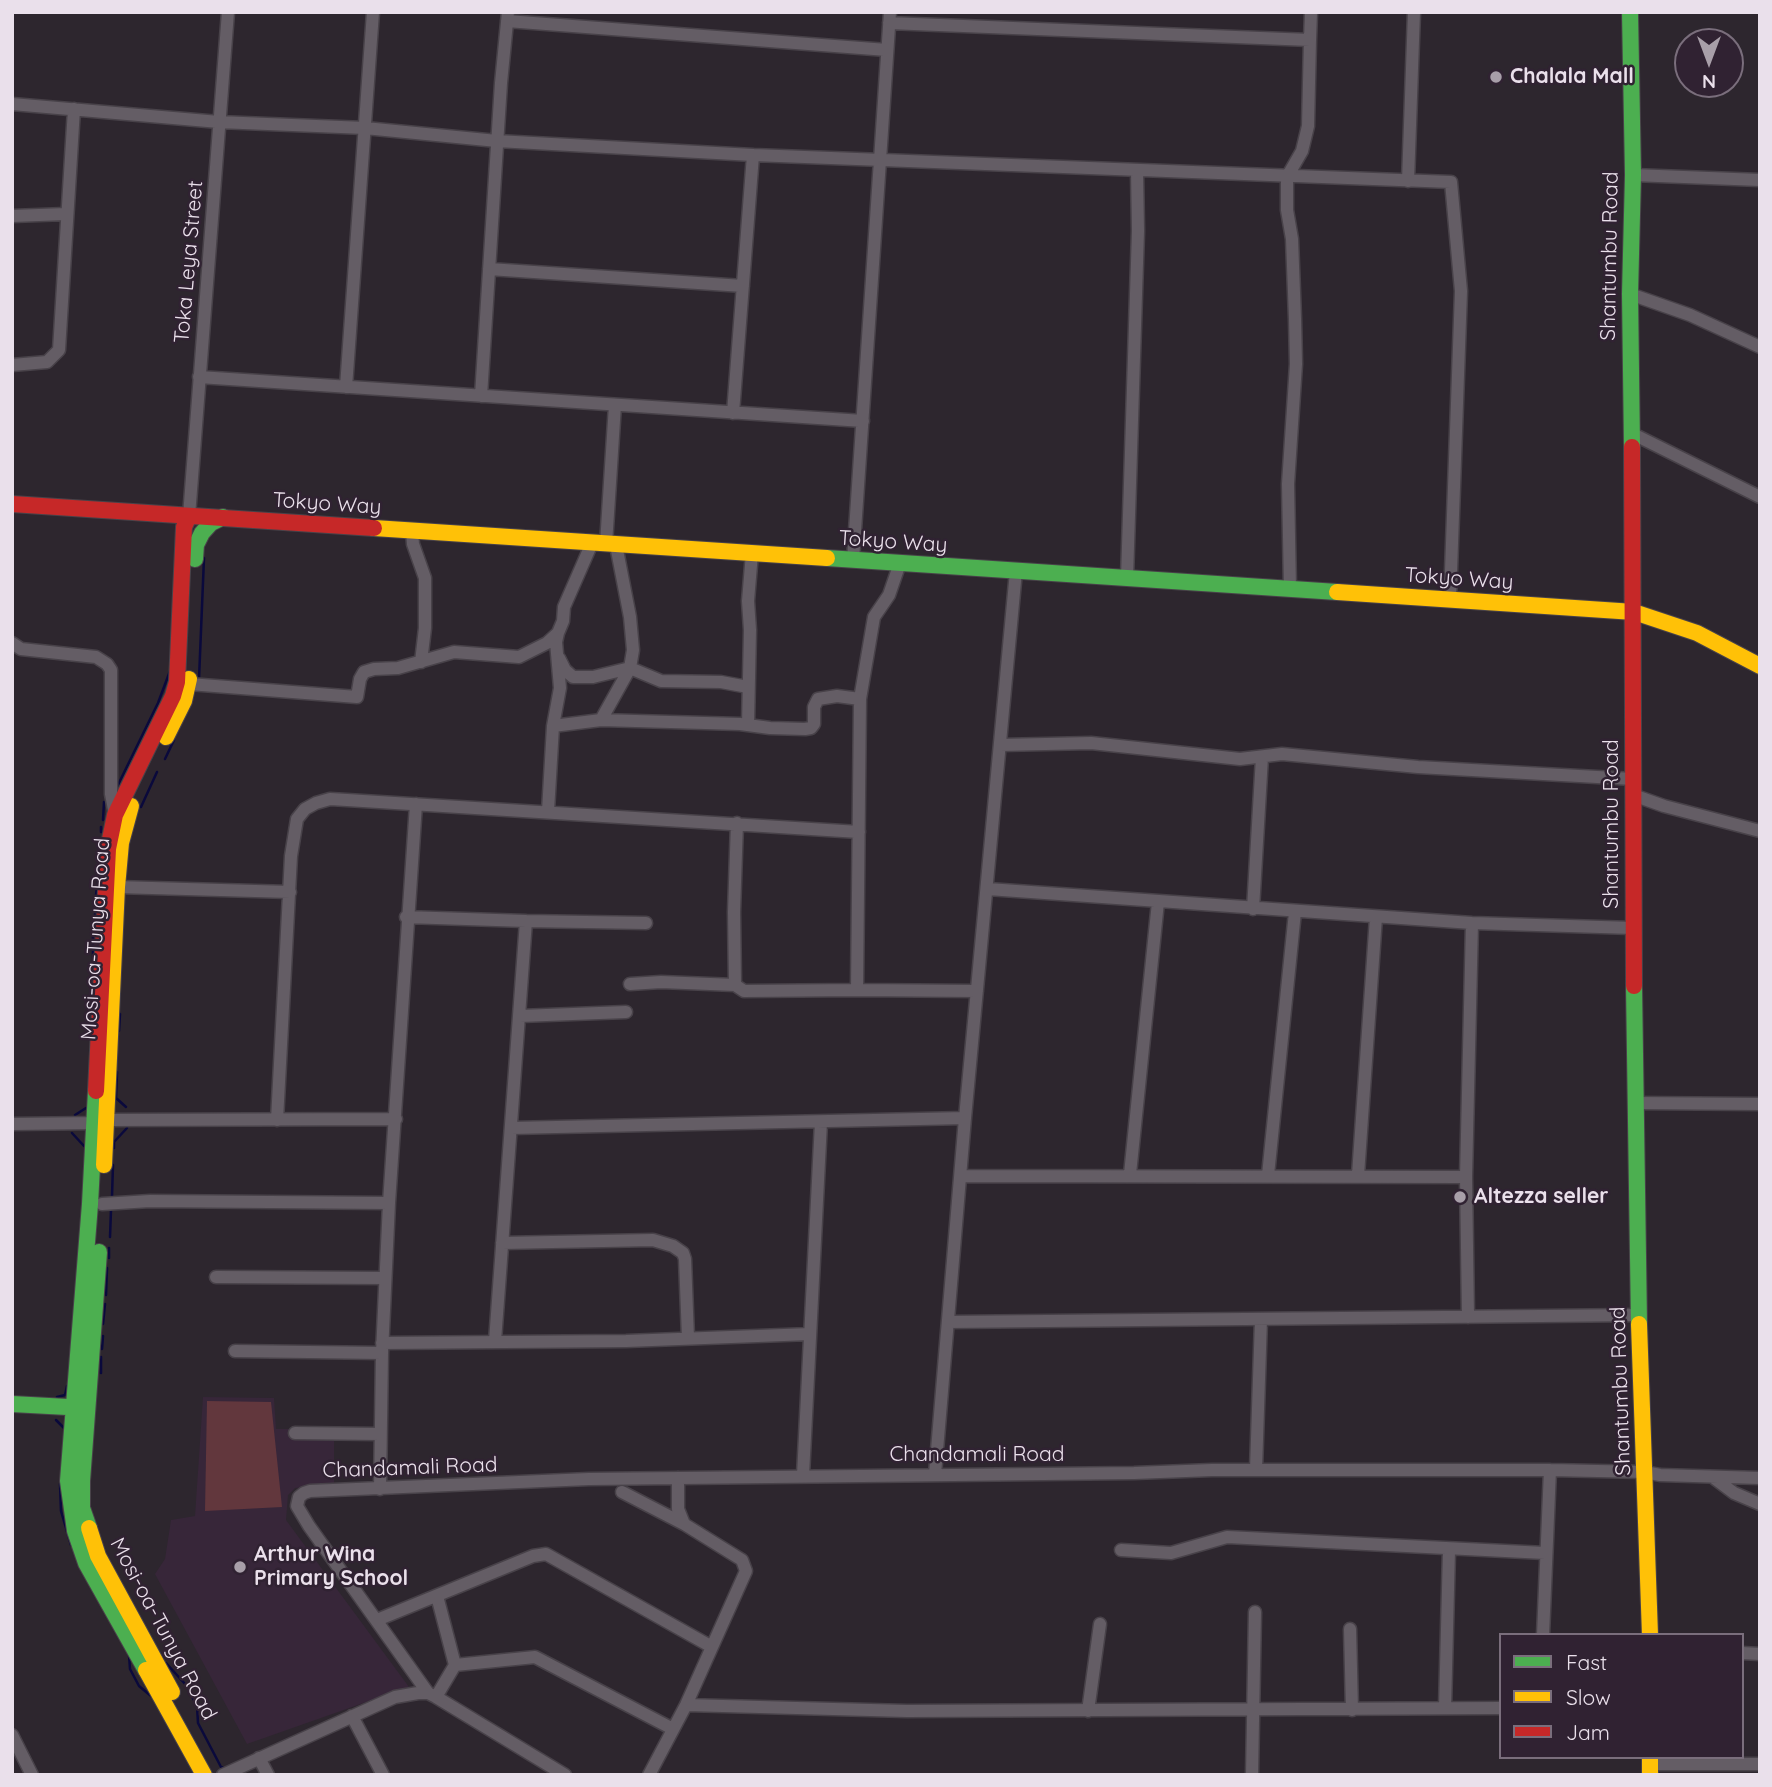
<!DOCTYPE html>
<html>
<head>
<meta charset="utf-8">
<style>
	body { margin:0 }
	#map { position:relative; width:1772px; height:1787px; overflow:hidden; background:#2d262e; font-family:Quicksand,sans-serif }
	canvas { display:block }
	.frame { position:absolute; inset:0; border:14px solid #eae0eb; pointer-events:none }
	.legend { position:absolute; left:1499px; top:1633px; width:245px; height:126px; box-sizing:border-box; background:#302232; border:2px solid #7a6e7c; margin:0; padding:9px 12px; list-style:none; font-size:21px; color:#eae0eb }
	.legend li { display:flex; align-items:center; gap:14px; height:35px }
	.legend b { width:35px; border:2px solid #7a6e7c }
	.north { position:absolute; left:1674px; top:28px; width:70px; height:70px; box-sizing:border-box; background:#302232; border:2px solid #7a6e7c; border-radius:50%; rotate:180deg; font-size:19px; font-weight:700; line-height:28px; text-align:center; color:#eae0eb }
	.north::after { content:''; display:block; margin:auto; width:24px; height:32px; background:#a89fa9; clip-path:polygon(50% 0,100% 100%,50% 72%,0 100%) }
</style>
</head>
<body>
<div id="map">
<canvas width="1772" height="1787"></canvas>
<div class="frame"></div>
<ul class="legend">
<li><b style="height:9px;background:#4caf50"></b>Fast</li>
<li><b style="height:9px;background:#ffc107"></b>Slow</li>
<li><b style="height:9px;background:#c62828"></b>Jam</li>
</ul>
<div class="north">N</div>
</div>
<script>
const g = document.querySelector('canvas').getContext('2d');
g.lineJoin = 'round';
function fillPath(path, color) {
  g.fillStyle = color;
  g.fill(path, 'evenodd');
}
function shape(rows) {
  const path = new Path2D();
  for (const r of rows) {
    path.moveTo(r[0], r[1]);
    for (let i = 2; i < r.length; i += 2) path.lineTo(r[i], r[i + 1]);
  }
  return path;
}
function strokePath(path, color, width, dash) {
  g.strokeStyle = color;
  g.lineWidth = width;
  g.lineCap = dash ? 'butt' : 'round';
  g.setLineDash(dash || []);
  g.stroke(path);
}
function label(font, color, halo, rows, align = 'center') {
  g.font = font + ' Quicksand,sans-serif';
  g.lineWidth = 5;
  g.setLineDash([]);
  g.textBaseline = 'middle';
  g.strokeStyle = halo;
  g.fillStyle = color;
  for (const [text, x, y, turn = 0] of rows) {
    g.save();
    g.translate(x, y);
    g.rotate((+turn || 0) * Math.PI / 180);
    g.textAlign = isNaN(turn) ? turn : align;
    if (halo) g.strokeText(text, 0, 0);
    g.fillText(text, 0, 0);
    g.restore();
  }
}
const built = shape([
	[203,1397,274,1398,276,1429,291,1429,291,1437,334,1437,334,1485,295,1488,288,1495,286,1520,409,1687,247,1744,155,1574,165,1559,171,1520,195,1516]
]);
const green = shape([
	[207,1401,271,1402,282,1507,205,1511]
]);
const stream = shape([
	[199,679,204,558],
	[165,759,174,740],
	[116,789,158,703,170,671],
	[141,807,157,772],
	[103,820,104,802],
	[101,832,101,827],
	[96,895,98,881],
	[94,926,96,904],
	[93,976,93,935],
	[91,1013,91,995],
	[119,1031,120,1014],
	[117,1072,116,1098,126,1107],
	[75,1115,86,1108],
	[72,1133,84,1146],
	[114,1148,114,1142,127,1128],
	[112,1196,113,1165],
	[110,1237,111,1210],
	[109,1258,109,1248],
	[106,1295,107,1268],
	[103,1324,105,1304],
	[102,1349,103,1336],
	[101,1373,101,1357],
	[57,1397,65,1395,67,1386],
	[56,1420,64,1428],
	[60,1484,61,1511,71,1545],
	[129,1655,130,1669,139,1686,151,1696],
	[166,1663,186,1685,197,1706,198,1723,221,1767,226,1769]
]);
const street = shape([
	[507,21,887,50],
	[889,23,1310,40,1311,12],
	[12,104,219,122,365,128,497,141,753,155,1451,182,1461,291,1450,599],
	[1633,175,1760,180],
	[1408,181,1414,12],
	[12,216,66,214],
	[489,269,743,286],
	[1630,294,1690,315,1760,347],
	[12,365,47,362,59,350,74,109],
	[199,377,863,421],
	[346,387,373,12],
	[481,396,501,83,508,12],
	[733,413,753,155],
	[1631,433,1760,497],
	[189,516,228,12],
	[412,531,413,544,425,578,425,628,421,662],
	[606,544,615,405],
	[853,560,890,12],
	[900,563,889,595,874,617,860,699,857,990,977,991],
	[1127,578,1138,231,1137,171],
	[1290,589,1288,484,1296,364,1295,319,1292,239,1287,210,1287,177,1302,151,1308,126,1310,40],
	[12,643,21,649,96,657,107,664,111,670,111,794,115,815],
	[559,658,565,670,573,677,593,677,630,668,661,681,721,682,748,687],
	[189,684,357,697,360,679,364,672,374,669,398,668,454,652,519,657,547,643,558,633],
	[601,720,630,668,633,650,630,617,616,545],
	[748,725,750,630,748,601,752,553],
	[553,726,601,720,740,724,770,728,805,729,811,728,814,724,814,707,818,699,837,696,860,699],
	[1000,745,1091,743,1240,759,1282,754,1418,767,1633,779],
	[1633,795,1664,806,1760,831],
	[548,811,553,726,560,688,556,642,558,633,563,621,564,607,592,543],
	[737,823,734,912,735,985,744,991,857,990],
	[117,887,290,892],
	[988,889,1472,923,1633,928],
	[1253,909,1262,757],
	[406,917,526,921,495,1341],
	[526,921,646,923],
	[630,984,661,982,735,985],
	[520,1016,626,1012],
	[1635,1103,1760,1104],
	[277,1120,291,856,297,819,305,809,316,803,330,799,347,800,859,832],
	[12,1124,94,1123,107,1120,396,1119],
	[511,1128,965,1118],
	[1130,1174,1158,902],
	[1268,1175,1295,912],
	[1358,1175,1376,917],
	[961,1176,1466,1177],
	[102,1204,150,1201,389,1203],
	[502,1243,653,1240,673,1246,683,1253,685,1259,688,1338],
	[216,1277,385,1278],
	[1468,1317,1466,1177,1472,923],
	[948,1322,1639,1315],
	[382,1343,626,1341,810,1334],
	[235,1351,382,1353],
	[295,1433,380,1434],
	[1256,1469,1261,1319],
	[935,1474,965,1118,1016,571],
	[803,1475,821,1122],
	[1714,1478,1734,1493,1760,1504],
	[380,1489,382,1353,389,1203,416,804],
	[622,1492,684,1524],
	[1121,1550,1171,1553,1227,1537,1545,1553],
	[437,1596,455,1665],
	[377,1620,533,1556,546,1554,712,1647],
	[1350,1629,1352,1710],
	[1543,1635,1550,1470],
	[1742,1653,1760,1654],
	[428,1693,309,1526,297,1506,299,1497,304,1493,310,1491,589,1479,1134,1473,1212,1470,1550,1470,1645,1472,1660,1475,1760,1478],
	[436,1697,455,1665,535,1657,673,1729],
	[686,1705,907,1711,1501,1708],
	[1445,1708,1449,1550],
	[1088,1711,1100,1624],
	[352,1716,383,1775],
	[12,1735,32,1775],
	[259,1758,268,1775],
	[1650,1764,1760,1764],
	[223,1775,395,1697,418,1693,428,1693,436,1697,565,1775],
	[649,1775,686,1705,746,1571,742,1560,684,1524,678,1509,678,1478],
	[1252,1775,1255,1612]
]);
const fast = shape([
	[1630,12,1633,175,1630,294,1632,447],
	[827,558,1337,592],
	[195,559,196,545,202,533,211,523,223,517],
	[1634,986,1639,1324],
	[96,1091,90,1204,68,1481,75,1531,86,1563,146,1670],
	[12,1404,86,1408],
	[89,1528,82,1508,82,1481,99,1252]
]);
const slow = shape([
	[374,528,827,558],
	[1337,592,1634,612,1697,633,1760,666],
	[166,737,184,701,189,679],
	[104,1165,117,887,121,843,131,806],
	[1639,1324,1650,1635],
	[89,1528,98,1556,172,1692],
	[146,1670,204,1775],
	[1650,1757,1650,1775]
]);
const jam = shape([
	[1632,447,1634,986],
	[12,504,374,528],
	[96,1091,108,849,115,815,173,696,177,682,184,527,189,516]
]);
const markers = [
	[1496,77,7,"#a89fa9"],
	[1460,1197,7,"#a89fa9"],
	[240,1567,7,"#a89fa9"]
];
const poiNames = [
	["Chalala Mall",1510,77],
	["Altezza seller",1474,1197],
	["Arthur Wina",254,1555],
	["Primary School",254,1579]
];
const streetNames = [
	["Shantumbu Road",1610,256,-89],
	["Toka Leya Street",189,262,-85],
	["Tokyo Way",327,504,4],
	["Tokyo Way",893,542,4],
	["Tokyo Way",1459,579,4],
	["Shantumbu Road",1612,824,-90],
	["Mosi-oa-Tunya Road",96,939,-86],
	["Shantumbu Road",1621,1391,-92],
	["Chandamali Road",977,1455],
	["Chandamali Road",410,1468,-2],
	["Mosi-oa-Tunya Road",163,1629,62]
];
fillPath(built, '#372639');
fillPath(green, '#62373d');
strokePath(stream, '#0a093c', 2.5);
strokePath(street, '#484249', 15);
strokePath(fast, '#484249', 18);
strokePath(slow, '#484249', 18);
strokePath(jam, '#484249', 18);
strokePath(street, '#645d65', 12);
strokePath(fast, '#4caf50', 16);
strokePath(slow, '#ffc107', 16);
strokePath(jam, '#c62828', 16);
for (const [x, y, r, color] of markers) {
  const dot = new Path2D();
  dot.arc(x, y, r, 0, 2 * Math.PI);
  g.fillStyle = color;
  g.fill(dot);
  strokePath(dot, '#302232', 2.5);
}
label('bold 21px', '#eae0eb', '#302232', poiNames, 'left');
label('21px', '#eae0eb', '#302232', streetNames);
</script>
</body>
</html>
